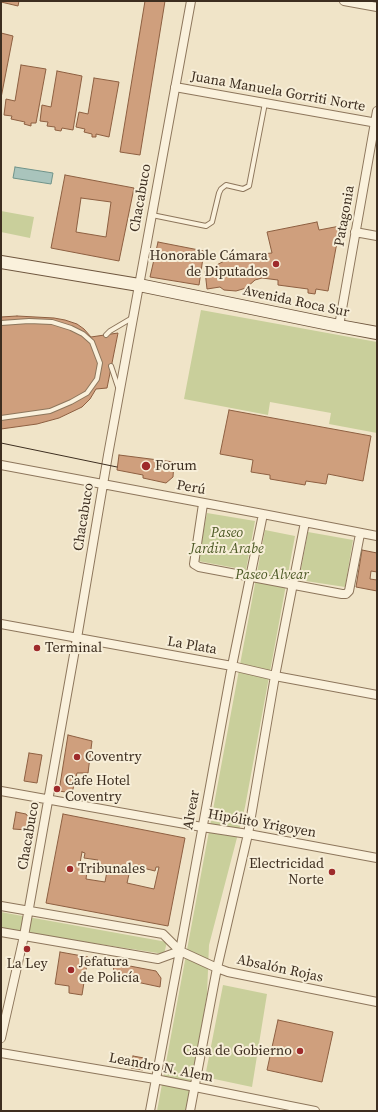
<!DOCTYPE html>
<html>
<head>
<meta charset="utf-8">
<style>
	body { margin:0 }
	#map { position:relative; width:378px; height:1112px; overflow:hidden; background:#f0e4c8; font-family:"Source Serif 4",serif }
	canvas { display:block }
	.frame { position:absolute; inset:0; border:2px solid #3d2e20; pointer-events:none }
</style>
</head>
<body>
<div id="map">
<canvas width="378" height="1112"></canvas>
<div class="frame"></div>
</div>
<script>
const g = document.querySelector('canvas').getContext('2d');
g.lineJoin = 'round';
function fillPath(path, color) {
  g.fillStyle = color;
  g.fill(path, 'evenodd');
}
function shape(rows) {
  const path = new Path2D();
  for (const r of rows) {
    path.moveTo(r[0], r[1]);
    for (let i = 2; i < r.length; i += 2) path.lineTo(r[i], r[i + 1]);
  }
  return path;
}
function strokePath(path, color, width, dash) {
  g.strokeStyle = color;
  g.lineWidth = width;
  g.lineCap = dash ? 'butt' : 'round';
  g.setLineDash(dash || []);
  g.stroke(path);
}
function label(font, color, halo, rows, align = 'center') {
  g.font = font + ' "Source Serif 4",serif';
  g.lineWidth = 4;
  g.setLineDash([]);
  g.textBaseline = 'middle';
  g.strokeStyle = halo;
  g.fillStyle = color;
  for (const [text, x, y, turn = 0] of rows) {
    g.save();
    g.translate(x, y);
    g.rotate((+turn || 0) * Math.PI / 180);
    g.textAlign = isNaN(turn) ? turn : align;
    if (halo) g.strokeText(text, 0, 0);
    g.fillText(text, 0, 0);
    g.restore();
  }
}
const green = shape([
	[1,211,34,217,30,238,1,232],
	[201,310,377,342,377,433,329,424,331,413,270,402,268,415,184,399],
	[207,513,255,521,246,570,198,561],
	[265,530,295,536,245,807,209,945,207,995,186,1111,157,1111],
	[308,532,353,540,345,587,299,580],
	[1,912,17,915,167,942,164,954,8,930,1,928],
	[223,985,267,994,252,1087,205,1077]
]);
const water = shape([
	[15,167,53,173,51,184,13,178,15,167]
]);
const building = shape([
	[1,1,19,1,18,6,1,2,1,1],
	[145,1,165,1,140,155,120,152,145,1],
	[1,33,13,36,1,98,1,33],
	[21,65,46,69,36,123,31,123,31,126,24,124,25,122,11,119,12,116,4,115,6,99,15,101,21,65],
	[57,71,82,76,73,130,62,128,61,131,55,130,55,127,47,126,48,122,40,121,42,105,51,107,57,71],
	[94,78,119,82,109,137,96,134,96,137,92,137,92,134,84,132,85,129,76,127,79,112,88,114,94,78],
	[65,175,134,188,119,261,51,248,65,175],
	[81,198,111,202,106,237,76,232,81,198],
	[317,222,319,230,340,226,328,291,316,289,315,294,308,293,308,289,278,285,278,280,262,278,255,280,246,288,236,291,224,290,220,287,207,289,205,271,232,257,272,253,267,232,317,222],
	[158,242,204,251,199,285,150,277,158,242],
	[17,316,54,318,65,320,77,324,84,329,91,337,118,333,107,388,96,389,90,399,82,407,59,418,37,424,1,429,1,317,17,316],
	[229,410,371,436,363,481,328,474,326,484,306,481,305,485,270,479,270,475,251,472,253,460,220,454,229,410],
	[119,455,174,462,173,477,166,483,143,478,143,475,117,470,119,455],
	[362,550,377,553,377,572,371,571,370,579,377,580,377,591,356,587,362,550],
	[68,735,92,741,88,773,77,773,72,793,59,791,68,735],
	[29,753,42,755,37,783,24,781,29,753],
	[16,812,26,814,29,818,27,830,13,829,16,812],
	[63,814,185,838,168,926,46,903,63,814],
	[82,852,85,853,84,858,98,860,97,864,108,866,105,882,86,879,88,864,80,863,82,852],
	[139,867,155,871,156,867,159,867,154,889,127,883,130,870,138,872,139,867],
	[60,952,88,957,82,995,69,993,69,986,55,984,60,952],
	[114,963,156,971,161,978,160,987,113,977,114,963],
	[278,1020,333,1032,322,1082,267,1070,278,1020],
	[133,1056,144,1058,143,1070,131,1068,133,1056]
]);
const service = shape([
	[152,215,206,226,212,222,219,193,221,189,226,185,243,189,249,186,265,103],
	[1,323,29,321,52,322,71,328,83,334,92,342,100,363,97,379,87,393,71,402,50,411,1,418],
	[106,335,110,331,132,318],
	[111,366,118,387]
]);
const minor = shape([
	[344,1,377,7],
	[175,87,377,123],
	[355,232,377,236],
	[339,326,377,111],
	[1,465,263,514,377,536],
	[203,504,194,564,199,567,342,594,346,594,349,591,360,534],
	[1,624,232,666,275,676,377,695],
	[1,791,202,827,248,834,377,858],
	[1,906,163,934,180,951,217,968,228,972,377,1002],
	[1,932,158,959,180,951],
	[1,1038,24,936,77,638,108,455,191,1],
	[1,1053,155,1079,315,1111],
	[150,1111,180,951,232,666,263,514],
	[190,1111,217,968,248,834,275,676,305,522]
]);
const secondary = shape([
	[1,262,139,285,339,326,377,333]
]);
const tram = shape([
	[1,443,117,467]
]);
const markers = [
	[276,264,4,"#9e2a2b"],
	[146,466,5,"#9e2a2b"],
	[37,648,4,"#9e2a2b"],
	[77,757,4,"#9e2a2b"],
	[57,789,4,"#9e2a2b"],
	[70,869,4,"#9e2a2b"],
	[332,872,4,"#9e2a2b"],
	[27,949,4,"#9e2a2b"],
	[71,970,4,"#9e2a2b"],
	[300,1051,4,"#9e2a2b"]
];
const streetNames = [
	["Juana Manuela Gorriti Norte",278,92,10],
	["Chacabuco",141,198,-80],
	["Patagonia",345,216,-80],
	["Avenida Roca Sur",296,302,12],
	["Perú",191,488,10],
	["Chacabuco",84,517,-81],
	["La Plata",192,646,10],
	["Alvear",192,810,-80],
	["Hipólito Yrigoyen",262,824,10],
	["Chacabuco",29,836,-80],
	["Absalón Rojas",280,969,12],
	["Leandro N. Alem",161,1068,11]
];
const poiNames = [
	["Honorable Cámara",268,256,"right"],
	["de Diputados",268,272,"right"],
	["Forum",155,466],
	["Terminal",45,648],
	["Coventry",85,757],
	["Cafe Hotel",65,781],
	["Coventry",65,797],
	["Electricidad",324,864,"right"],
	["Norte",324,880,"right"],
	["Tribunales",78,869],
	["Jefatura",79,962],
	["de Policía",79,978],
	["La Ley",27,964,"center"],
	["Casa de Gobierno",292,1051,"right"]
];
const parkNames = [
	["Paseo",227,533],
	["Jardin Arabe",227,549],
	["Paseo Alvear",272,575]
];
fillPath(green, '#c9cf9b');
fillPath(water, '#a9c4bc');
strokePath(water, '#6f938a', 1);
fillPath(building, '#cf9f7d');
strokePath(building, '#8d5f41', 1);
strokePath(service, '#8d765c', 6);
strokePath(minor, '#8d765c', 10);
strokePath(secondary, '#6f573f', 14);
strokePath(service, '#faf1dc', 4);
strokePath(minor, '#faf1dc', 8);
strokePath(secondary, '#faf1dc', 12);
strokePath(tram, '#3d2e20', 1);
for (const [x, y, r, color] of markers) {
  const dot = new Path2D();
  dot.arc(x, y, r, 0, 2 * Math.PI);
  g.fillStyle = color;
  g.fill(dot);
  strokePath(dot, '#f7eed8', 1.5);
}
label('14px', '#3d2e20', '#f7eed8', streetNames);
label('14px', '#3d2e20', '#f7eed8', poiNames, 'left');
label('italic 14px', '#4d5a26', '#f7eed8', parkNames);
</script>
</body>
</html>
